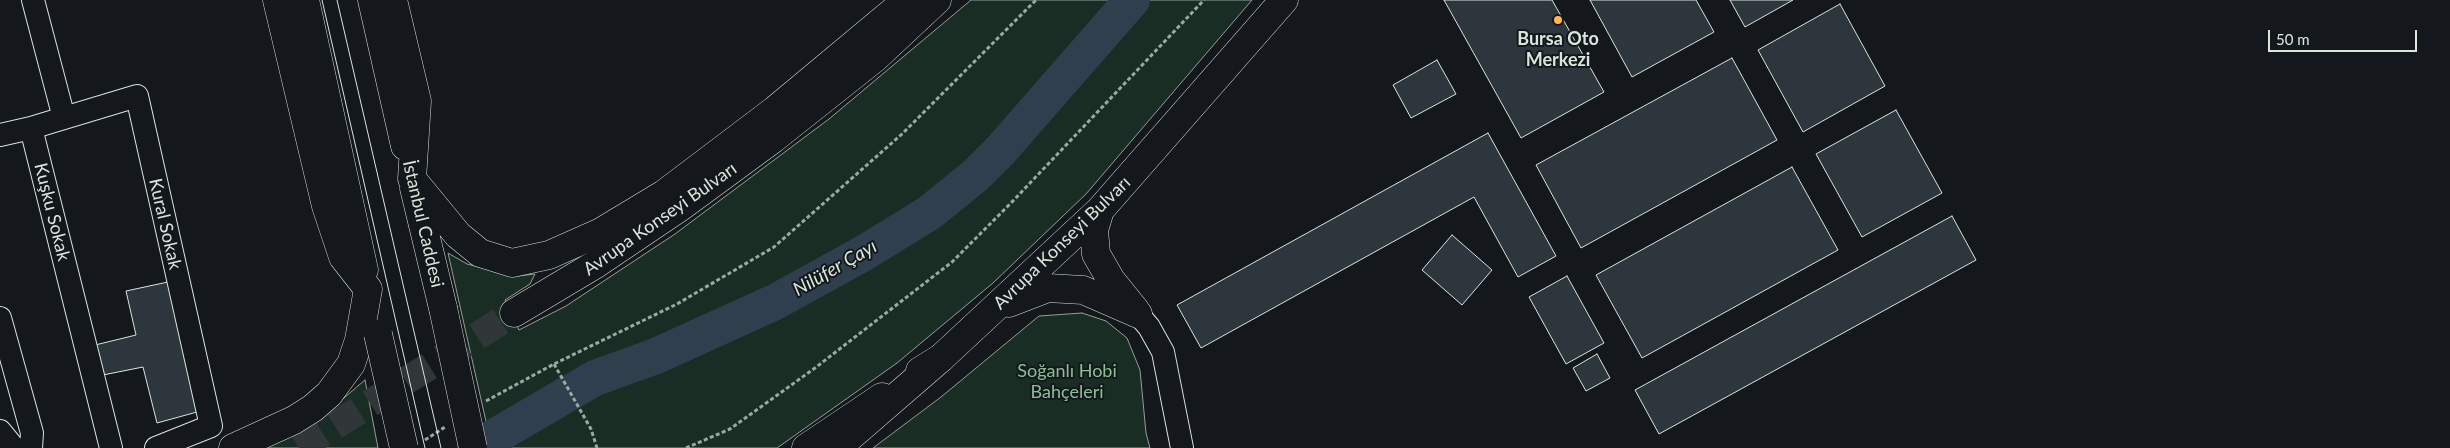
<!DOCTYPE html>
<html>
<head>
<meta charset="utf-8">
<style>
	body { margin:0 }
	#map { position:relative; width:2450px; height:448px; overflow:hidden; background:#14181c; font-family:Lato,sans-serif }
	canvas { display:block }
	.scale { position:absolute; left:2268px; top:30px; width:149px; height:22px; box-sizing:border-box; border:2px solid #d8e6dc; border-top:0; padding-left:6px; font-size:15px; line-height:18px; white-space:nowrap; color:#d8e6dc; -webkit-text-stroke:4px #14181c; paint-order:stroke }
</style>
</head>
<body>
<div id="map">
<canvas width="2450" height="448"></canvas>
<div class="scale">50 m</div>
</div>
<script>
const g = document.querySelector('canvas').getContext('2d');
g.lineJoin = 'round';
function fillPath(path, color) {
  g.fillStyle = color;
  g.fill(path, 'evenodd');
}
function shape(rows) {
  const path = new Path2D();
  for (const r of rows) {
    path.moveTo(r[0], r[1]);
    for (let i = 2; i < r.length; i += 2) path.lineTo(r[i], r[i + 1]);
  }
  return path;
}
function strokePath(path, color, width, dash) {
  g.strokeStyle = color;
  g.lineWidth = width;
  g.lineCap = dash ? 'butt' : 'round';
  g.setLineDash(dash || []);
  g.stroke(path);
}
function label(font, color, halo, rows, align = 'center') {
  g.font = font + ' Lato,sans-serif';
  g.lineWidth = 4;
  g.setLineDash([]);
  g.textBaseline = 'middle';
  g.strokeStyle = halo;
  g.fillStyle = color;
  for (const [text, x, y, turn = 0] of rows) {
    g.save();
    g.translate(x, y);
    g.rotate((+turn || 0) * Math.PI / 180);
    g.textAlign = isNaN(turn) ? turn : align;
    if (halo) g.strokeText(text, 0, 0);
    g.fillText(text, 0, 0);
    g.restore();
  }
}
const green = shape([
	[971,0,1252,0,1086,194,993,283,897,363,777,448,492,448,448,253,467,264,491,270,518,276,535,274,530,284,505,300,519,330,566,306,675,234,829,119,971,0],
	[1082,313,1106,321,1127,338,1140,370,1146,433,1150,448,873,448,941,397,1039,316,1082,313],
	[365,380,378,448,264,448,324,415,365,380]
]);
const river = shape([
	[475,448,595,378,656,356,775,302,864,253,929,213,976,175,1000,151,1132,0]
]);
const building = shape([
	[1444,0,1552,0,1604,92,1521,138,1444,0],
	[1590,0,1696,0,1714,32,1632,77,1590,0],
	[1730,0,1793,0,1745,27,1730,0],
	[1840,4,1885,86,1803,132,1758,50,1840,4],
	[1732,58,1777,140,1581,248,1536,165,1732,58],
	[1437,60,1456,94,1411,118,1393,85,1437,60],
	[1896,110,1942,193,1862,237,1816,154,1896,110],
	[1488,133,1556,256,1518,277,1474,197,1201,348,1177,305,1488,133],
	[1792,167,1838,250,1642,358,1596,275,1792,167],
	[1952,216,1976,260,1659,434,1635,390,1952,216],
	[1452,235,1492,270,1462,305,1422,270,1452,235],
	[1567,276,1604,343,1566,364,1529,297,1567,276],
	[168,282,197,412,157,423,143,367,98,376,91,346,136,335,126,291,168,282],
	[1597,354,1610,378,1586,391,1573,368,1597,354]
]);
const majorTunnel = shape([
	[299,448,514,313]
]);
const path = shape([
	[554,364,591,429,597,448],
	[486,401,554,364,677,304,774,247,902,134,1036,0],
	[425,440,445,427],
	[686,448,730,429,815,368,952,262,1011,203,1204,0]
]);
const minor = shape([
	[33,0,64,118,31,128,111,448],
	[64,118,137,96,211,426,156,448],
	[0,135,31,128],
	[1138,314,1149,327,1163,352,1182,448],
	[0,318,32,433,31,448],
	[0,431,14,448]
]);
const major = shape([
	[1100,210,1094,230,1096,254,1111,280,1136,311],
	[1009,303,1048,288,1083,290,1138,314],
	[514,313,596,264,679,208,773,139,875,58,937,0],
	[920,371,941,358,1100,210,1284,0],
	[806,448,882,397]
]);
const highway = shape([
	[305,0,364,270],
	[372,0,405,146],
	[393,0,417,101,412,179,458,235,480,253,512,263,549,255,601,232,664,194,775,110,907,0],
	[414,188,443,308],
	[233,448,294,420,313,408,329,394,351,364,359,340,368,289,343,257,326,206,277,0],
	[837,448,941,358]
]);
const tram = shape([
	[322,0,425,448],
	[337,0,441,448]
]);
const highwayBridge = shape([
	[443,308,473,448],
	[378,334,404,448]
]);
const markers = [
	[1558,20,5,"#ffb74d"]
];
const poiNames = [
	["Bursa Oto",1558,39],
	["Merkezi",1558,60]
];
const streetNames = [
	["Kuşku Sokak",52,212,76],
	["Avrupa Konseyi Bulvarı",660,219,-35],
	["Kural Sokak",165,224,77],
	["İstanbul Caddesi",423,224,77],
	["Avrupa Konseyi Bulvarı",1062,243,-44]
];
const parkNames = [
	["Soğanlı Hobi",1067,371],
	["Bahçeleri",1067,392]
];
const waterNames = [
	["Nilüfer Çayı",835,268,-30]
];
fillPath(green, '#1a2d24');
strokePath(green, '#939e99', 1);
strokePath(river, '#2f3f4d', 36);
fillPath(building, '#2c363c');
strokePath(building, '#d8e6dc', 1);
strokePath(majorTunnel, '#313739', 28, [28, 14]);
strokePath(minor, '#d8e6dc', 24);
strokePath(major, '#d8e6dc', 29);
strokePath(highway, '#d8e6dc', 29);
strokePath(path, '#9da8a2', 3, [4, 2.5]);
strokePath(minor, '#14181c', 22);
strokePath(major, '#14181c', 28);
strokePath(highway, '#14181c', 28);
strokePath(tram, '#d8e6dc', 1);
strokePath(highwayBridge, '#d8e6dc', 29, []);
strokePath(highwayBridge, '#14181c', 28);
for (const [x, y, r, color] of markers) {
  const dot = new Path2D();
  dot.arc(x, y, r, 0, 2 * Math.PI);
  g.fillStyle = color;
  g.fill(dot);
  strokePath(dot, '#14181c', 2);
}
label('bold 18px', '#d8e6dc', '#14181c', poiNames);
label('18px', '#d8e6dc', '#14181c', streetNames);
label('18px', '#8ac095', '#14181c', parkNames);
label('italic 19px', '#d8e6dc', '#14181c', waterNames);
</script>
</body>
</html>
